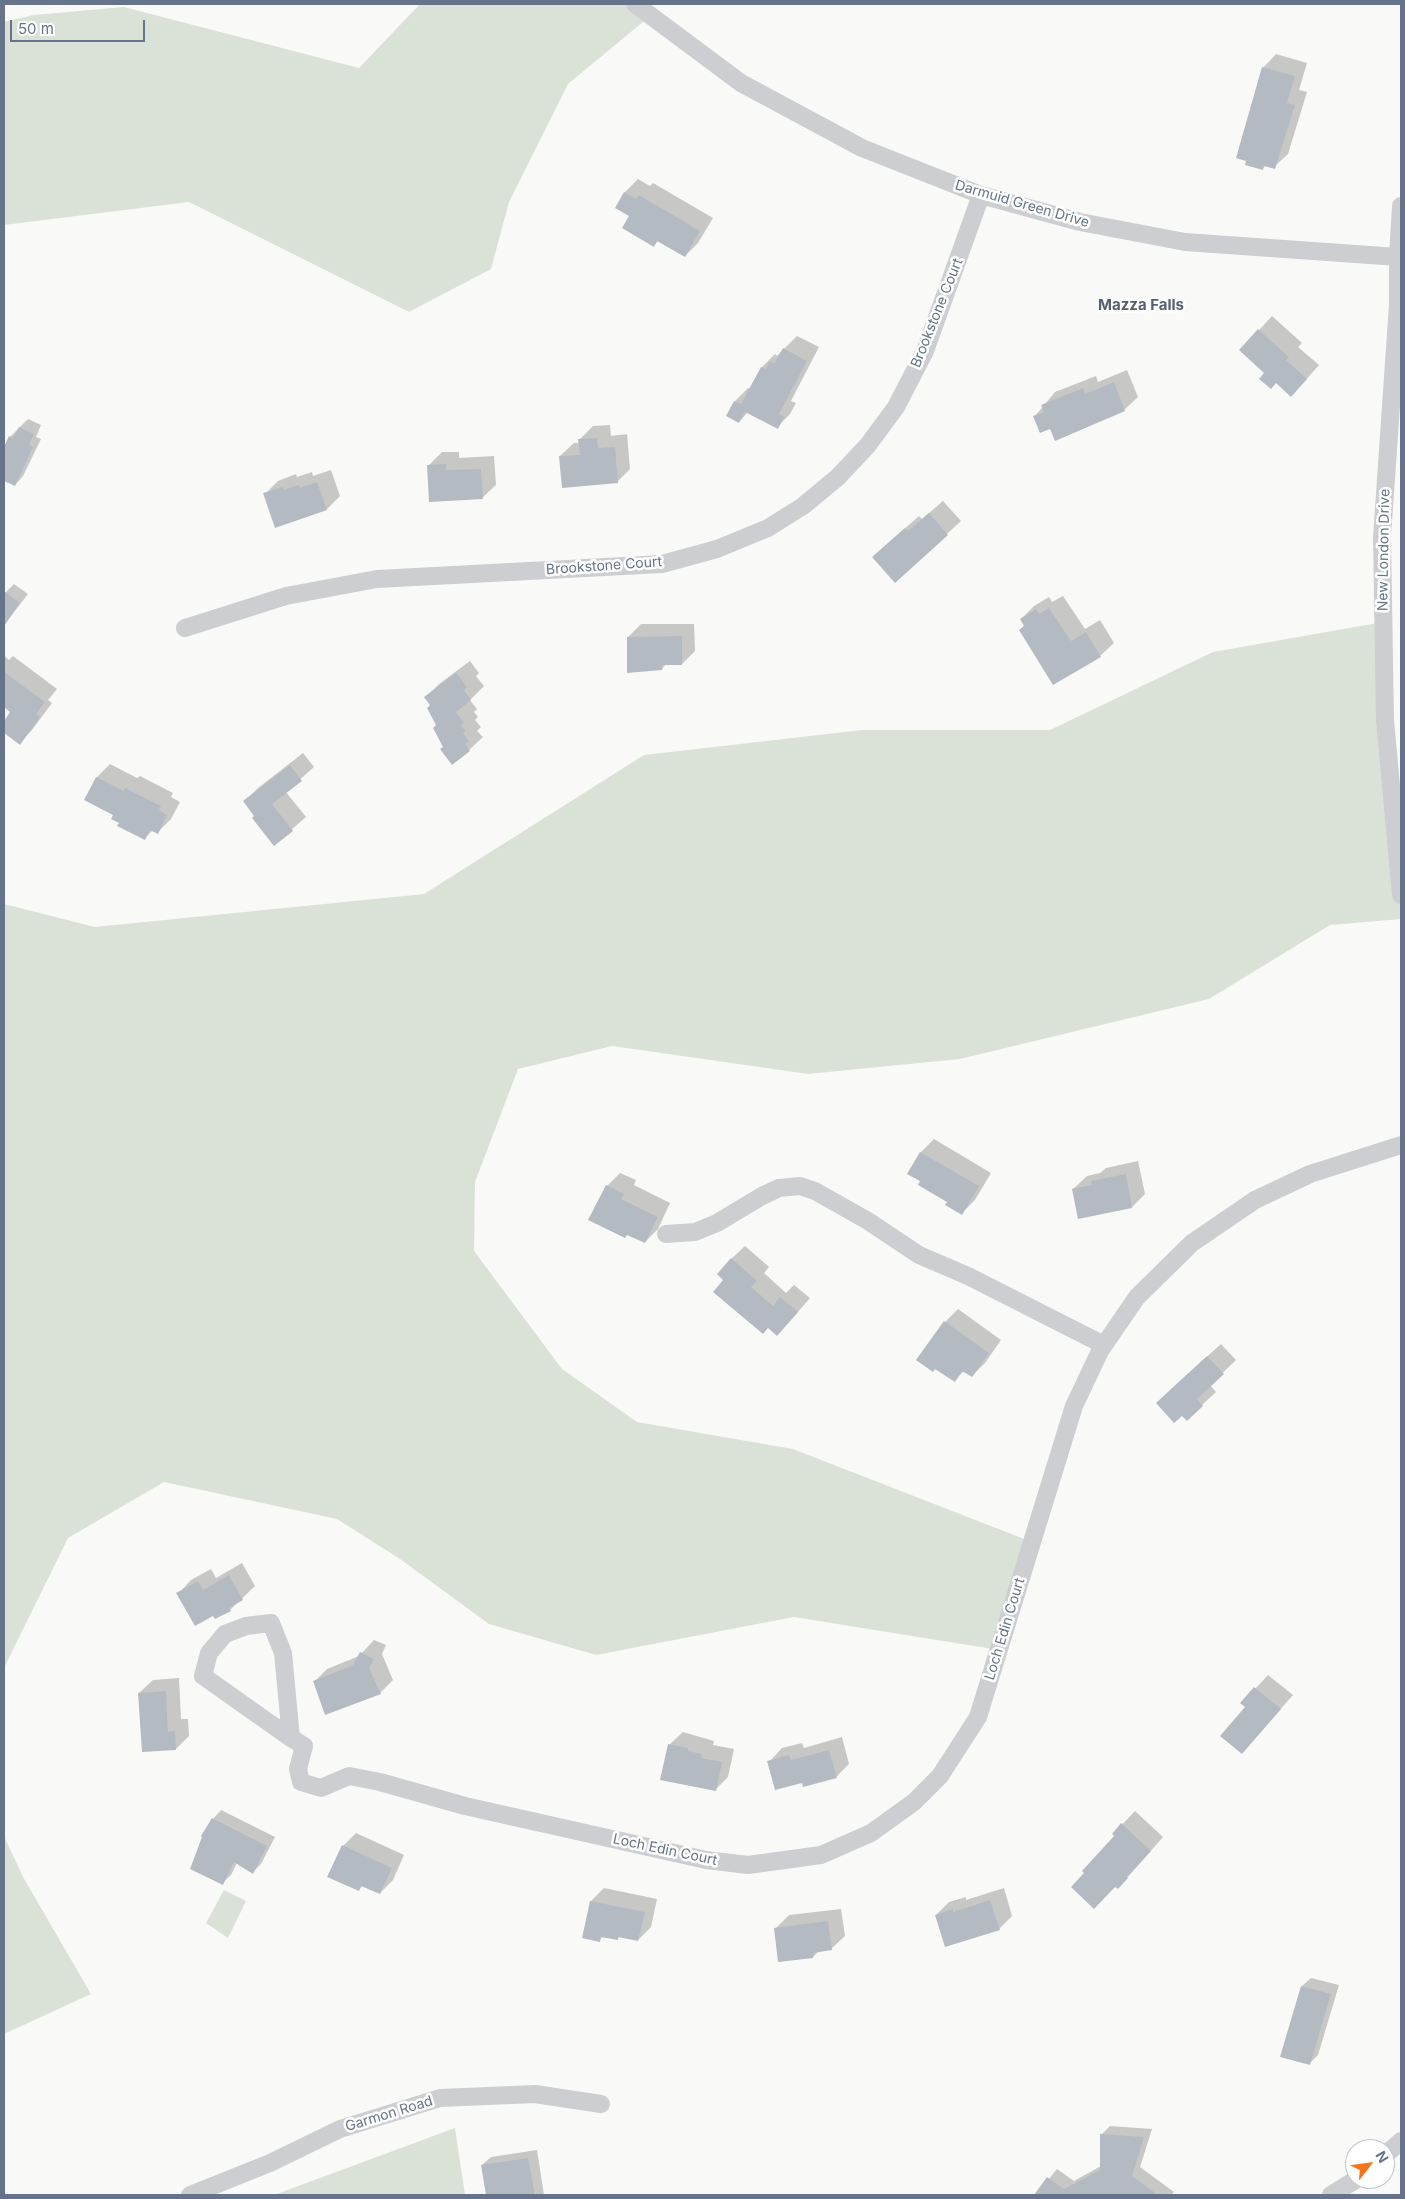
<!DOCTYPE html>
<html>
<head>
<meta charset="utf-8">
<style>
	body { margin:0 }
	#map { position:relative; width:1405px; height:2199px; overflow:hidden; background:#f9faf7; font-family:Inter,sans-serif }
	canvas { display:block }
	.frame { position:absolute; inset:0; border:5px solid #65748b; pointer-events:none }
	.north { position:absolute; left:1345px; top:2139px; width:50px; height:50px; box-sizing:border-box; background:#fff; border:1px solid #c1c7d1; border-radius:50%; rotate:60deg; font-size:14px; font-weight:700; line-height:20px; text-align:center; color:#65748b }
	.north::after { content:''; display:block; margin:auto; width:18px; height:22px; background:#f6741b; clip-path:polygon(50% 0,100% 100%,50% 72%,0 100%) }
	.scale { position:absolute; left:10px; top:20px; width:135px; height:22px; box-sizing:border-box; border:2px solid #65748b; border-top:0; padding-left:6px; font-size:15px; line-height:18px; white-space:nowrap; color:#65748b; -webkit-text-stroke:4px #fff; paint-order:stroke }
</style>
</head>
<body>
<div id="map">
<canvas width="1405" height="2199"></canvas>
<div class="frame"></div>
<div class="north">N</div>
<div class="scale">50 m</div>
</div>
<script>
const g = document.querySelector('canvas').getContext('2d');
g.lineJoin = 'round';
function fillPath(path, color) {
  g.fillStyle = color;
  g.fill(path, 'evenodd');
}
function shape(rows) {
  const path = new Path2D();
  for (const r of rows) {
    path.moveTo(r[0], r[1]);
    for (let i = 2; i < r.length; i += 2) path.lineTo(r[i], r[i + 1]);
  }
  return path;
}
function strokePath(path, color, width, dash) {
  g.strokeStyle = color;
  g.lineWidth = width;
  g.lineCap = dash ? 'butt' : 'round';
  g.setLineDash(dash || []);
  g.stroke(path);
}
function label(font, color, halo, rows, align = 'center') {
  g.font = font + ' Inter,sans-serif';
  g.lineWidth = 5;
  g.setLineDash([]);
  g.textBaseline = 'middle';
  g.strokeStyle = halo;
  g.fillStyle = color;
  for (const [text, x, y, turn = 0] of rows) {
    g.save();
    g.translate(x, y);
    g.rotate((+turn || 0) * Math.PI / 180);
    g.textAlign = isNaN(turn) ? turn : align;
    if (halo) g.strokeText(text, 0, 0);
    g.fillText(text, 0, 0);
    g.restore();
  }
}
const green = shape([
	[420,4,635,4,649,17,568,84,509,202,491,269,409,312,189,202,4,225,4,22,33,15,124,7,359,68],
	[1383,622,1401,919,1330,925,1209,999,960,1059,808,1074,612,1046,518,1069,475,1182,474,1251,562,1369,637,1422,793,1449,1032,1542,999,1650,794,1617,596,1655,489,1624,400,1559,337,1519,164,1482,68,1538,4,1668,4,904,95,927,424,894,644,755,862,730,1050,730,1213,652],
	[4,1836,23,1877,91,1994,4,2034],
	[224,1890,246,1901,228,1938,206,1923],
	[455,2128,465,2195,274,2195]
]);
const shadow = shape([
	[1276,54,1307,63,1299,90,1307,92,1288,154,1274,167,1266,165,1263,168,1263,68],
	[638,179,650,186,653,183,713,218,698,243,685,256,659,240,654,245,631,215,616,207,625,192],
	[1272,316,1302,343,1298,347,1319,365,1304,382,1276,382,1241,350],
	[797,336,819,347,791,401,796,403,790,414,777,427,748,412,739,422,735,401,748,388,750,389,762,367,775,354,777,356],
	[1127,370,1138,397,1124,410,1050,428,1035,416,1055,392,1096,376,1098,382],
	[28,419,41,425,36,437,41,439,23,476,15,485,4,480,4,450,10,437],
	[610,425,611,436,627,434,630,469,617,482,560,456,574,443,580,443,580,439,593,426],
	[442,452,459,452,459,458,494,456,496,485,482,498,428,466],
	[331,470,340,496,327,509,265,494,278,481,296,474,297,477,312,472,313,476],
	[943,501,961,521,895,581,887,544,919,516,922,519],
	[14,584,28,594,4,625,4,594],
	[1063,596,1085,629,1100,620,1114,643,1100,656,1053,683,1020,630,1025,625,1021,619,1034,606,1049,597,1052,602],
	[641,624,694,624,695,651,682,664,666,664,662,669,628,637],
	[4,655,9,660,13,656,57,689,48,700,52,703,32,730,19,743,4,732,4,723,12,712,4,706],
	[470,661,479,673,476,676,484,686,470,700,477,709,474,712,478,717,475,720,481,727,477,731,483,737,469,750,445,746,431,705,426,697,439,684],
	[303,753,314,767,286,792,306,817,274,845,245,801,258,788],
	[110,764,137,778,140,776,173,793,171,797,180,802,171,819,157,833,153,830,145,838,120,822,115,814,86,800,97,777],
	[934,1139,991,1173,975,1200,962,1213,909,1173,921,1152],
	[1138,1161,1145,1194,1132,1207,1073,1189,1087,1176,1100,1173,1106,1168],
	[620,1173,636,1180,634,1185,670,1203,658,1229,645,1242,628,1234,607,1186],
	[745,1246,769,1267,764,1273,786,1293,794,1285,810,1298,790,1321,725,1280,731,1259],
	[958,1309,1001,1340,985,1363,972,1376,964,1371,954,1381,945,1322],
	[1221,1344,1236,1360,1210,1385,1216,1392,1187,1419,1170,1390],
	[242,1563,255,1586,230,1610,178,1594,191,1580,211,1569,216,1578],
	[374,1640,386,1645,382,1654,393,1680,380,1693,314,1682,327,1669,359,1656],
	[1268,1675,1293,1695,1242,1753,1247,1707,1242,1703],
	[179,1678,181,1719,188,1719,189,1736,176,1749,139,1693,153,1680],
	[683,1732,714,1741,713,1745,734,1749,728,1777,715,1790,669,1745],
	[842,1737,849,1764,836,1777,803,1782,769,1762,782,1748,802,1743,804,1748],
	[221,1810,275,1837,261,1864,253,1872,237,1863,231,1875,222,1883,213,1819],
	[1135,1811,1163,1837,1118,1888,1115,1836,1113,1834],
	[356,1833,404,1855,393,1880,380,1893,363,1885,359,1890,343,1846],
	[604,1888,657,1899,651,1927,638,1940,620,1936,617,1939,603,1936,599,1940,591,1901],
	[1004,1888,1012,1916,999,1929,936,1915,949,1902,966,1897,966,1900],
	[841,1909,845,1936,831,1949,819,1951,813,1957,776,1928,789,1915],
	[1311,1978,1339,1985,1318,2055,1310,2063,1302,1986],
	[1110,2126,1152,2129,1140,2167,1174,2192,1171,2195,1036,2195,1057,2169,1074,2181,1101,2166,1101,2135],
	[537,2150,544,2195,487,2195,482,2165,491,2157]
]);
const building = shape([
	[1262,67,1295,76,1287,103,1295,105,1275,169,1264,166,1263,170,1245,165,1246,161,1236,158],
	[624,192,636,199,639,195,700,231,685,257,657,241,654,247,622,228,629,216,615,208],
	[1258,329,1289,357,1286,360,1307,379,1291,397,1276,383,1271,389,1259,379,1264,373,1239,350],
	[783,348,807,361,779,414,784,417,778,429,745,412,739,423,726,416,734,401,741,404,761,367,766,369,770,361,774,364],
	[1114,382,1125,411,1055,441,1050,429,1040,433,1033,416,1044,412,1041,405,1083,388,1085,394],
	[19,427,34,434,29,445,33,447,15,486,4,481,4,447,9,436,13,438],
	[597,438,598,448,615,447,618,483,562,488,559,456,580,455,578,439],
	[446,464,446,470,481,469,483,499,429,502,427,465],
	[317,482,327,510,275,528,263,493,283,487,284,490,298,485,300,488],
	[929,513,948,535,895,583,872,557,905,528,908,531],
	[4,591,20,603,4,626],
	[1049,608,1071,641,1086,632,1101,657,1053,685,1019,630,1024,626,1020,619,1036,609,1039,614],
	[682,636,682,665,662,665,662,670,627,673,627,637],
	[4,672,45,702,36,714,40,717,20,745,4,733,4,721,10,712,4,707],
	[456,673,467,687,464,690,471,700,456,712,464,723,461,725,466,731,463,733,469,741,465,744,470,751,452,765,440,749,443,747,433,728,436,725,427,708,430,705,424,697],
	[290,765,302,781,272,804,293,831,274,846,252,818,254,816,243,801],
	[96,777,124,791,125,788,161,806,159,810,167,815,158,834,150,830,145,840,117,826,119,823,111,819,113,815,84,800],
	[920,1152,979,1186,962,1215,945,1205,947,1202,918,1185,920,1181,907,1174],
	[1126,1174,1132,1208,1078,1219,1072,1189,1092,1185,1091,1181],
	[606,1185,624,1194,621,1199,658,1217,645,1243,627,1235,625,1238,588,1220],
	[731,1258,757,1281,751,1287,773,1306,780,1297,798,1312,777,1336,768,1328,763,1334,713,1292,723,1280,717,1274],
	[944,1321,989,1353,972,1377,962,1371,955,1382,935,1369,933,1372,916,1360],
	[1207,1356,1224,1374,1197,1399,1203,1406,1187,1421,1182,1416,1174,1423,1156,1403],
	[229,1575,243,1600,229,1608,231,1611,215,1619,213,1616,195,1626,176,1593,198,1581,203,1590],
	[360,1652,374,1659,369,1668,381,1694,325,1715,313,1681,353,1665],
	[1254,1687,1281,1709,1242,1754,1220,1736,1245,1707,1240,1703],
	[166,1691,168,1732,175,1731,176,1750,142,1752,138,1693],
	[668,1744,688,1748,688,1751,702,1754,701,1758,722,1762,716,1791,660,1780],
	[829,1750,837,1778,803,1787,802,1783,775,1790,767,1761,789,1755,791,1760],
	[212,1818,267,1846,253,1874,234,1862,223,1885,190,1869,202,1837,201,1836],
	[1121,1823,1151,1851,1127,1877,1128,1878,1118,1889,1115,1887,1094,1909,1071,1887,1084,1873,1082,1871,1114,1836,1112,1834],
	[342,1845,392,1868,380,1894,361,1886,359,1891,327,1877],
	[990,1900,1000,1930,945,1947,935,1915,953,1909,953,1912],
	[590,1901,645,1912,638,1941,618,1937,618,1940,601,1937,600,1942,582,1938],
	[828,1921,832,1950,813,1953,813,1958,778,1962,774,1928],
	[1301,1986,1331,1994,1310,2065,1280,2057],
	[1100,2134,1144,2137,1132,2176,1158,2195,1034,2195,1047,2177,1064,2189,1100,2170],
	[528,2158,535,2195,486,2195,481,2165]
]);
const minor = shape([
	[635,4,741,83,862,148,981,195,1080,222,1185,242,1398,257],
	[1401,206,1398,257,1398,304,1382,537,1385,720,1401,895],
	[185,628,286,596,377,579,662,564,717,549,768,528,803,506,838,477,868,445,896,407,925,351,981,195],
	[666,1234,695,1232,717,1223,762,1196,779,1188,800,1186,815,1191,868,1221,919,1255,968,1276,1104,1345],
	[291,1738,283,1653,271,1623,246,1626,225,1634,209,1653,203,1676,268,1722,291,1738,304,1746,298,1769,301,1782,321,1788,349,1776,380,1782,465,1806,706,1860,748,1865,821,1855,871,1833,914,1802,940,1776,978,1717,1074,1406,1100,1351,1137,1297,1192,1243,1255,1200,1310,1174,1401,1145],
	[1385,2155,1401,2141],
	[190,2195,270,2163,340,2129,440,2098,535,2094,601,2104],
	[1331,2195,1357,2179]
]);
const streetNames = [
	["Darmuid Green Drive",1022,204,16],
	["Brookstone Court",937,313,-68],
	["New London Drive",1384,550,-89],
	["Brookstone Court",604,566,-4],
	["Loch Edin Court",1005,1629,-73],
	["Loch Edin Court",665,1850,12],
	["Garmon Road",389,2114,-17]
];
const neighbourhoodNames = [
	["Mazza Falls",1141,305]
];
fillPath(green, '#dae2d7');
fillPath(shadow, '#0003');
fillPath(building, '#b4bac2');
strokePath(minor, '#ccced2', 18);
label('14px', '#65748b', '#fff', streetNames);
label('bold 15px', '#545f6f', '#fff', neighbourhoodNames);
</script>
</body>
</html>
